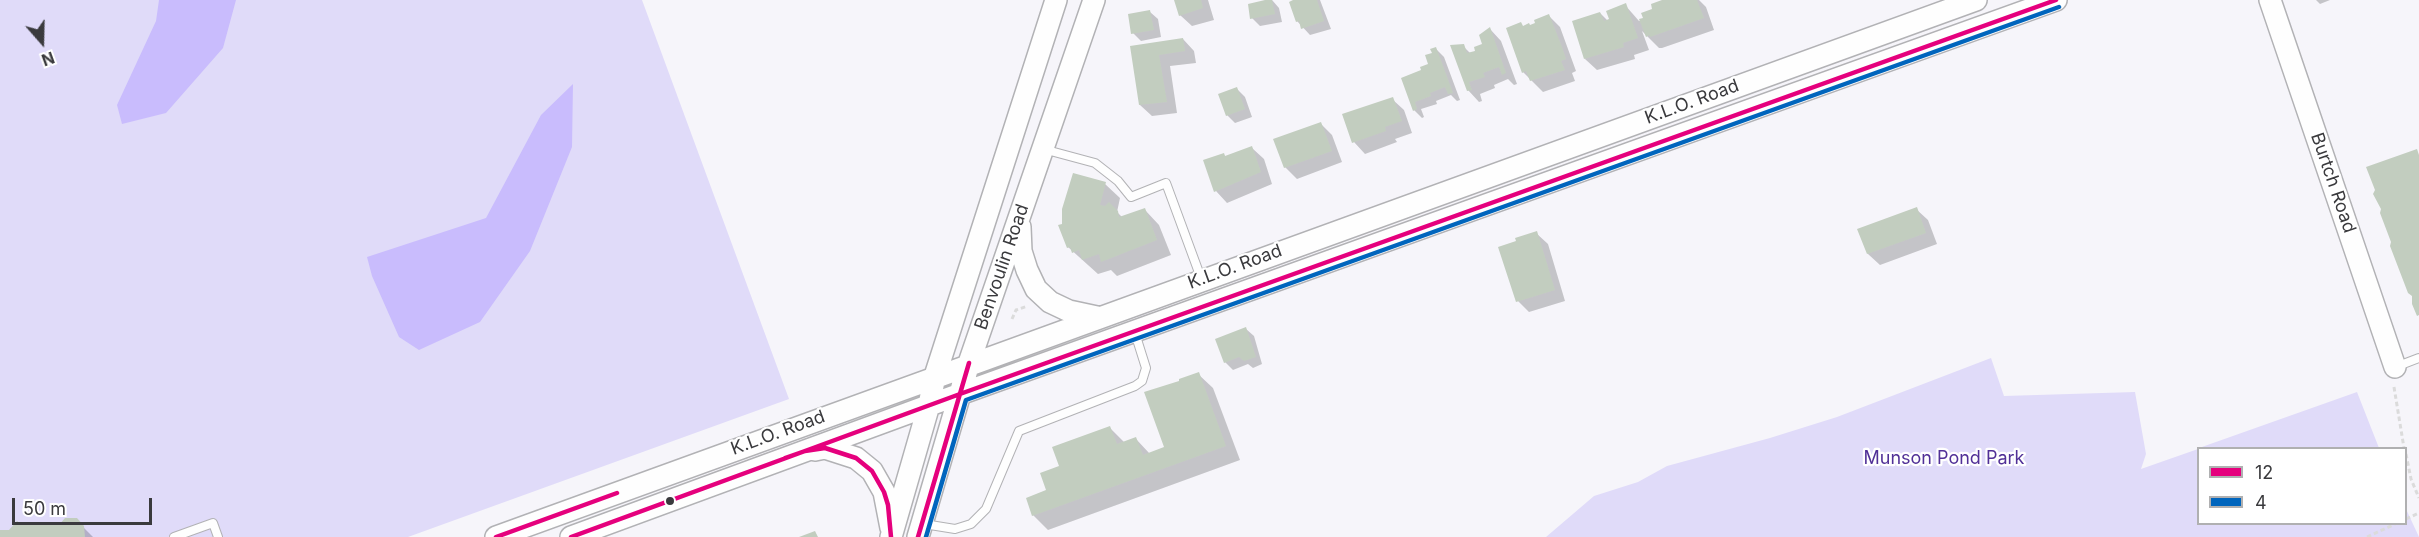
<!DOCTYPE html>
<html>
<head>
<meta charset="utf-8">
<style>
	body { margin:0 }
	#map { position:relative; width:2419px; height:537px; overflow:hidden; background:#f6f5fa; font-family:Inter,sans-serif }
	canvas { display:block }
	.legend { position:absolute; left:2197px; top:447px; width:210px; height:78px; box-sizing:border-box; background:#fff; border:2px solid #b0b0b1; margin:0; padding:8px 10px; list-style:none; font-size:18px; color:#3a3a3d }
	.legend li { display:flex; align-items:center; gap:12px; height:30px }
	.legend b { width:30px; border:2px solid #b0b0b1 }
	.north { position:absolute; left:12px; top:12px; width:60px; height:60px; -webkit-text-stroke:4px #fff; paint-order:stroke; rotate:160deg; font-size:16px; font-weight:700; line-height:24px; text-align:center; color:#3a3a3d }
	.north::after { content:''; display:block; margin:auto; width:21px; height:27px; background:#3a3a3d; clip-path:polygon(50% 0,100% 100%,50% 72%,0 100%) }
	.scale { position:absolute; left:12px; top:498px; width:140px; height:27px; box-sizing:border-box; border:3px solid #3a3a3d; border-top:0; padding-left:8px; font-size:18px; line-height:21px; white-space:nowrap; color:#3a3a3d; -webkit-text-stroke:4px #fff; paint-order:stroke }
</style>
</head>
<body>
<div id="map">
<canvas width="2419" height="537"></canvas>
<ul class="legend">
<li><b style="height:8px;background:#e5007d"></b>12</li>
<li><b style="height:8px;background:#0065bd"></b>4</li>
</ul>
<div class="north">N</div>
<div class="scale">50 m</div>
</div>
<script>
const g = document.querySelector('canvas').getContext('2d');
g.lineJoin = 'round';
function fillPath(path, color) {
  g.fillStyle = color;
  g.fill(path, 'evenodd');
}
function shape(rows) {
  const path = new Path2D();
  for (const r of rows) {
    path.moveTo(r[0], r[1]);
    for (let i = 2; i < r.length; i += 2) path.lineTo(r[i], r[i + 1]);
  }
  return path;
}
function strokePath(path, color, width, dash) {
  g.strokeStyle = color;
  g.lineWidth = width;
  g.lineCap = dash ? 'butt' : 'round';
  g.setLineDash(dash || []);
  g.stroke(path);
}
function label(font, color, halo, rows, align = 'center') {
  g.font = font + ' Inter,sans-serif';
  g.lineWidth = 4.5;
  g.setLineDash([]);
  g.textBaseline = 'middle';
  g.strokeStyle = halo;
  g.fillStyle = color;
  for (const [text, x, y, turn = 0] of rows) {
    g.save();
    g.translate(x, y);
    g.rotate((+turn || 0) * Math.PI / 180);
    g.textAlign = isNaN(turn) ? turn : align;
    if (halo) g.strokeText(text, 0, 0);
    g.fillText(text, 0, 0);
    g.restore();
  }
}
const green = shape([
	[0,0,642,0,789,399,408,537,0,537],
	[1991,358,2004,396,2135,392,2146,454,2141,469,2198,449,2198,524,2406,524,2406,509,2419,537,1546,537,1594,496,1638,482,1667,466,1770,438,1837,417],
	[2357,392,2379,448,2199,448]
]);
const water = shape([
	[159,0,236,0,223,48,166,113,122,124,117,105,156,21],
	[573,84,572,147,530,251,480,322,419,350,399,337,372,276,367,257,486,218,541,115]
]);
const shadow = shape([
	[1176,0,1208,0,1214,20,1192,26,1180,15],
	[1272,0,1279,8,1282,22,1260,26,1252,18],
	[1298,0,1320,0,1331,29,1310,35,1297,21],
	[1666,0,1699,0,1706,7,1714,30,1662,48,1659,48,1642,31,1649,50,1634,55,1635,59,1597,70,1585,59,1600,13,1608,21,1625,5,1639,21,1645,19],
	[2316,0,2330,0,2320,4],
	[1150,12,1158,19,1161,37,1141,41,1133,33],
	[1549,16,1560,27,1576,71,1572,73,1575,81,1543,92,1523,72,1508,29,1531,27],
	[1490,29,1501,41,1517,84,1514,85,1508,79,1494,85,1495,88,1480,94,1482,101,1479,102,1468,90,1463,46,1471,54,1484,45],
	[1183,39,1194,51,1196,63,1170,66,1177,113,1152,116,1140,105,1132,47],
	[1436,49,1444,57,1460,100,1457,101,1451,95,1436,101,1437,104,1421,109,1424,117,1422,118,1414,110,1403,78,1423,71,1430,65],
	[1237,89,1245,97,1252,117,1235,123,1227,115],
	[1392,99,1404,110,1412,133,1395,139,1397,142,1365,154,1354,142],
	[1321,124,1332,135,1342,162,1297,179,1285,167],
	[1252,148,1264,159,1272,184,1227,203,1216,191,1205,161,1224,155,1226,157],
	[1105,184,1120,198,1117,212,1123,218,1145,210,1159,225,1171,255,1117,276,1111,270,1098,274,1068,247],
	[1916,209,1928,220,1937,244,1880,265,1868,254,1859,230],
	[1536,233,1548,244,1565,301,1529,312,1518,301],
	[1246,329,1254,336,1262,364,1253,368,1248,364,1233,370,1225,362],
	[1198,374,1213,388,1240,460,1048,530,1033,515,1061,467,1110,428,1125,443,1136,439,1150,454,1166,448,1181,382],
	[76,520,93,537,0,537,0,532,9,531,22,527,60,526]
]);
const building = shape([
	[1174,0,1201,0,1203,8,1179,16],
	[1265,0,1272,0,1275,14,1250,19,1248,4],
	[1293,0,1317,0,1324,21,1301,29,1299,21,1296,22,1289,2],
	[1662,0,1697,0,1704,18,1650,37,1650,35,1646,37,1639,19,1643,18,1641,13,1652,9,1651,4],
	[1626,3,1638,38,1623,43,1624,47,1584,59,1572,21,1600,12,1604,21,1609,19,1606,11],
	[1150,10,1154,30,1131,34,1128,14],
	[1549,14,1562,47,1566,59,1561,61,1565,70,1530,81,1526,71,1522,73,1506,28,1521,22,1523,26,1529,23,1530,25,1535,23,1534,20],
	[1490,27,1506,73,1502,75,1499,67,1483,73,1485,77,1469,82,1472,90,1467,91,1450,45,1464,44,1467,53,1475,51,1474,47,1482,44,1479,35],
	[1183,38,1185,51,1159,55,1167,102,1139,105,1130,46],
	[1436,47,1453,93,1448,94,1445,87,1430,93,1431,96,1415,102,1417,109,1413,111,1401,78,1421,70,1420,67,1428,64,1425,55,1432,53,1430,49],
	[1237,87,1245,109,1226,116,1218,94],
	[1393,97,1402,121,1385,127,1386,131,1352,143,1342,114],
	[1321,122,1332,151,1284,168,1273,139],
	[1252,146,1261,172,1214,192,1203,160,1224,153,1225,156],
	[2417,149,2419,155,2419,315,2417,316,2412,304,2412,296,2408,293,2390,246,2391,242,2380,213,2381,209,2373,194,2375,190,2366,167],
	[1073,173,1106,182,1100,205,1105,206,1109,202,1118,211,1119,217,1145,208,1157,240,1101,262,1099,254,1082,260,1079,250,1072,253,1070,247,1067,248,1058,225,1062,224,1062,209],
	[1917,207,1926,233,1867,254,1857,229],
	[1537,231,1555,290,1516,302,1498,247,1516,241,1515,238],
	[1246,327,1256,357,1244,361,1239,357,1224,363,1215,339],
	[1199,372,1226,446,1032,516,1026,498,1046,490,1040,473,1059,466,1052,447,1110,426,1117,444,1136,437,1143,455,1164,447,1144,392,1179,381,1179,379],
	[65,518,77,518,84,526,85,537,0,537,0,530,9,530,17,521,22,525,59,525],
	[815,531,818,537,799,537]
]);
const path = shape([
	[1012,319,1016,310,1028,306],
	[2394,387,2404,448],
	[2406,454,2411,479,2419,498],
	[2406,519,2419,513],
	[2367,537,2395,524]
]);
const lane = shape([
	[1043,149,1095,163,1118,181,1131,197,1166,183,1201,278],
	[2398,366,2419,358],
	[924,524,955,529,971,524,986,509,1019,431,1135,386,1142,381,1146,368,1135,333],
	[174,537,213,523,218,537]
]);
const secondary = shape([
	[2270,0,2395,367],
	[1020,227,1021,251,1027,270,1036,289,1050,302,1069,311,1097,317],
	[815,450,825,448,856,458,872,471,884,492,891,528],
	[496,537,1976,0],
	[571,537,960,394,2056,0],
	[891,537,929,405,935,376,1056,0],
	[918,537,969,363,1094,0]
]);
const bus1 = shape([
	[785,458,805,451,825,448,856,458,872,471,884,492,888,505,891,537],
	[496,537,617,493],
	[571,537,960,394,2056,0],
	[918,537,969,363]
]);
const bus2 = shape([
	[926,537,966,400,2059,7]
]);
const markers = [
	[670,501,5,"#3a3a3d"]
];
const streetNames = [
	["K.L.O. Road",1692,102,-20],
	["Burtch Road",2333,183,71],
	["Benvoulin Road",1002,267,-71],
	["K.L.O. Road",1235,267,-20],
	["K.L.O. Road",778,433,-20]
];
const parkNames = [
	["Munson Pond Park",1944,459]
];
fillPath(green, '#e0dbf9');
fillPath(water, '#c9bcfd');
fillPath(shadow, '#0003');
fillPath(building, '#c2cdbf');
strokePath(lane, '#b2b2b5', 10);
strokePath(secondary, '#b2b2b5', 24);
strokePath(path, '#dbdbdb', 3, [4.5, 3]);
strokePath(lane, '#fefefe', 8);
strokePath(secondary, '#fefefe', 21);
strokePath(bus1, '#e5007d', 4.5);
strokePath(bus2, '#0065bd', 4.5);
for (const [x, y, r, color] of markers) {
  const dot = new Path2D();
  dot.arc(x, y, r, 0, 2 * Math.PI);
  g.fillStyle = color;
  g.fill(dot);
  strokePath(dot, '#fff', 2);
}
label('18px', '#3a3a3d', '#fff', streetNames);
label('18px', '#513097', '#fff', parkNames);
</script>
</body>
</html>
